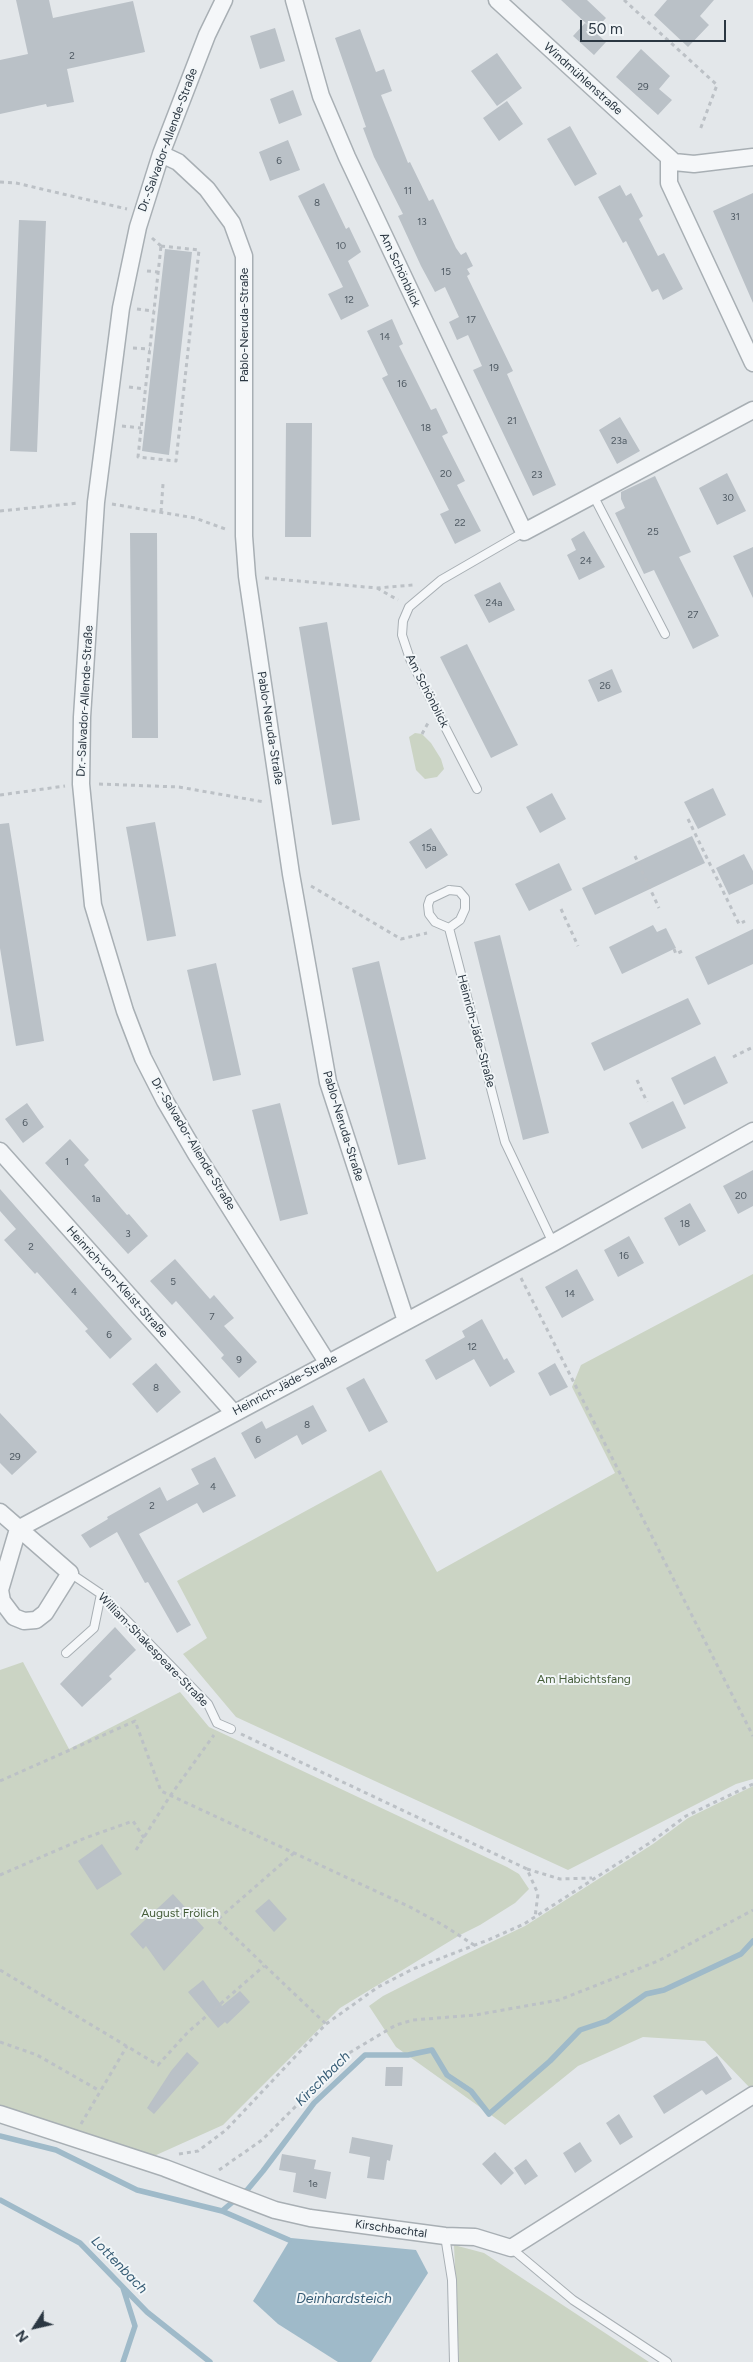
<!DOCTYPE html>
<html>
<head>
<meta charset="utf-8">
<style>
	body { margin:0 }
	#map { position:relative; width:753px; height:2362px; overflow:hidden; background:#e3e7ea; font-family:Figtree,sans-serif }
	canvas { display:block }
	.north { position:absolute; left:10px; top:2302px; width:50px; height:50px; -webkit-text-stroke:4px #f2f6f8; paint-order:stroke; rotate:235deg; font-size:14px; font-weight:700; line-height:20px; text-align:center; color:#2b3742 }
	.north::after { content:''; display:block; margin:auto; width:18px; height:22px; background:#2b3742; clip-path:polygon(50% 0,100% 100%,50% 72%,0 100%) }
	.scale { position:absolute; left:580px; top:20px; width:146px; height:22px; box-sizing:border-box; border:2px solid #2b3742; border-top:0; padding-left:6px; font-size:15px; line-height:18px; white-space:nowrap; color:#2b3742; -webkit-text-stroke:4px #f2f6f8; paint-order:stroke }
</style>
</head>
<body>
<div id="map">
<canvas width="753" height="2362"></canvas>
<div class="north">N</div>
<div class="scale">50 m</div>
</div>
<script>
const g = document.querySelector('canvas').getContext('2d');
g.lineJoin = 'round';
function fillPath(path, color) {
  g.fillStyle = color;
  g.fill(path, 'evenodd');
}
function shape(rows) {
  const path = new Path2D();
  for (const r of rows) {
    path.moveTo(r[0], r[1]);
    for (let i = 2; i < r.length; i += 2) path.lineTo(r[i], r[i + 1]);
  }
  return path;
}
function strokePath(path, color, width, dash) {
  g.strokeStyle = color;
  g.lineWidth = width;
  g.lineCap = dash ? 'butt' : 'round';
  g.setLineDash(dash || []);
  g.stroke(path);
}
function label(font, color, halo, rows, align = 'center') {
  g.font = font + ' Figtree,sans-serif';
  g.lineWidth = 4;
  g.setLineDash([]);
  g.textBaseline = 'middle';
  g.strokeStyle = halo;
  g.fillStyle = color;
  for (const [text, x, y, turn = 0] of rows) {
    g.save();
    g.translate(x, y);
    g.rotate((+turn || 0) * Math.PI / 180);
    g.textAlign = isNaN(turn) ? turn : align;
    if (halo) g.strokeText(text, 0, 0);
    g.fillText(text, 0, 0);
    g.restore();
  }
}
const green = shape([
	[415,733,422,734,431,743,441,759,444,769,437,777,425,779,416,770,409,737],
	[753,1274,753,1779,736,1784,568,1870,236,1717,183,1654,207,1638,177,1581,381,1470,437,1572,615,1473,572,1387,581,1365],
	[23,1662,69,1749,180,1692,209,1727,507,1867,519,1874,529,1889,515,1903,480,1925,460,1935,340,2008,223,2125,154,2156,0,2106,0,1670],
	[753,1786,753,2089,750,2088,705,2041,643,2037,578,2066,505,2125,396,2047,369,2006,383,1996,462,1956,525,1926,653,1844,688,1818],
	[454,2245,484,2253,649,2362,459,2362]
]);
const water = shape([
	[291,2238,416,2250,428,2273,371,2362,338,2362,278,2324,253,2301]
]);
const stream = shape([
	[0,2136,56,2150,137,2190,222,2211,289,2240],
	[0,2200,80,2243,147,2312,210,2362],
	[222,2211,248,2189,263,2171,314,2103,365,2055,408,2055,432,2050,447,2075,471,2091,489,2114,550,2061,580,2030,607,2021,646,1994,664,1990,741,1954,753,1941],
	[123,2362,135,2326,123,2288]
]);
const building = shape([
	[16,0,49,0,53,18,133,1,145,52,67,69,74,102,47,107,46,104,0,114,0,60,28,54],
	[561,0,587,0,606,18,594,31,606,42,594,55,573,36,585,23,590,27],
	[667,0,714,0,700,16,709,25,688,47,654,15],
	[275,28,285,61,260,69,250,36],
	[360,29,376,72,384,69,392,91,381,95,408,163,410,162,429,201,433,199,456,248,461,255,466,252,473,266,467,269,470,274,467,276,513,371,507,374,556,485,533,496,473,370,482,366,468,335,457,340,449,322,459,317,445,287,435,292,421,266,398,216,403,214,374,157,363,128,366,127,335,38],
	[641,49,670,76,659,89,672,100,658,115,616,77],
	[497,53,522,88,497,106,471,71],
	[293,90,302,115,279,124,270,99],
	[507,101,523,124,499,141,483,118],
	[570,126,597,174,575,186,547,139],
	[288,140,300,170,270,181,259,152],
	[324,183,346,229,349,227,361,252,348,261,369,306,341,320,328,294,343,287,298,196],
	[620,185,626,196,631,193,643,216,639,219,658,256,664,253,683,289,663,300,658,289,652,292,626,241,623,243,598,197],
	[753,193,753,303,713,211],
	[19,220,46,221,37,452,10,451],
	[165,249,192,252,169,455,142,451],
	[392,319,403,344,399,346,431,410,436,408,448,433,442,436,465,481,457,485,481,531,455,544,440,514,449,510,382,378,388,375,367,331],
	[620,417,640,451,617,464,599,430],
	[286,423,312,423,311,537,285,537],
	[727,473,746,511,717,525,699,488],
	[655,476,691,552,679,557,719,636,693,649,654,570,644,574,615,513,625,508,621,499,621,492],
	[584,531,605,567,579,580,567,555,576,550,571,539],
	[130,533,157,533,158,738,132,738],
	[753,547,753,598,733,556],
	[500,582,515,610,489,623,474,595],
	[327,622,360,820,332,825,299,627],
	[467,644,518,745,491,758,440,657],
	[612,669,622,692,598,702,588,680],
	[713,788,726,815,698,829,684,802],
	[552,793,566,819,540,833,526,807],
	[155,822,176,936,147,941,126,827],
	[9,823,44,1041,16,1046,0,948,0,824],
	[431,828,448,855,426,869,409,842],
	[692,836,705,863,595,915,582,888],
	[744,854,753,871,753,884,729,895,716,868],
	[559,863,572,890,529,911,515,884],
	[653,925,657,932,666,928,676,948,622,974,609,947],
	[753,929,753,964,708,985,695,957],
	[500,935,549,1133,523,1140,474,942],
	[379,961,426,1159,398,1165,352,968],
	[216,963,241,1075,213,1081,187,970],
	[688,998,701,1024,604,1071,591,1043],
	[715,1056,728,1083,684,1105,671,1078],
	[673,1101,686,1128,642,1149,629,1123],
	[27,1103,44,1127,23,1143,5,1119],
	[280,1103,308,1214,280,1221,252,1110],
	[70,1139,89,1160,84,1165,127,1215,129,1214,148,1236,128,1254,45,1163],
	[753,1170,753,1206,738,1214,723,1186],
	[0,1189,132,1339,110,1359,85,1331,88,1329,37,1272,35,1274,4,1240,16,1229,0,1211],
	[690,1203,706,1231,679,1246,664,1218],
	[629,1236,644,1263,618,1277,604,1250],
	[175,1259,210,1299,214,1295,234,1318,224,1326,257,1362,239,1378,221,1358,224,1355,176,1301,172,1305,150,1281],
	[577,1269,594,1300,562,1318,545,1287],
	[482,1319,504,1360,507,1358,515,1372,490,1387,474,1359,436,1380,425,1360,465,1337,462,1331],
	[156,1363,181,1392,157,1413,132,1384],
	[555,1363,568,1387,550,1396,538,1373],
	[364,1378,388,1422,369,1432,346,1388],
	[313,1405,327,1431,302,1445,297,1435,255,1459,241,1433,262,1421,266,1429],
	[0,1413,37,1452,12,1475,0,1463],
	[215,1457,236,1496,203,1513,197,1503,139,1534,191,1625,177,1633,148,1582,145,1583,117,1532,90,1548,81,1535,108,1519,107,1517,160,1487,167,1501,199,1484,191,1469],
	[115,1627,136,1650,109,1676,112,1679,82,1707,60,1684],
	[102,1844,122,1874,97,1890,78,1861],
	[173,1894,204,1928,164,1971,146,1946,143,1949,130,1934],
	[269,1899,287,1919,274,1932,255,1911],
	[203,1980,222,2006,240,1991,250,2002,227,2024,225,2022,218,2028,188,1992],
	[187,2052,199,2063,154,2114,147,2108,171,2071],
	[717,2056,732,2079,706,2095,702,2090,664,2114,653,2096],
	[386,2067,403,2067,402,2086,385,2086],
	[619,2114,633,2137,620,2145,606,2123],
	[352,2137,393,2145,390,2161,387,2160,384,2180,367,2178,370,2157,349,2153],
	[580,2142,592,2161,575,2173,563,2153],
	[495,2152,514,2173,501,2185,482,2164],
	[282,2154,316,2160,314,2169,331,2172,326,2199,293,2192,296,2173,279,2170],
	[526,2159,538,2176,525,2185,514,2168]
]);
const path = shape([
	[624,0,717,85,700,130],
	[0,182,16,183,127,209],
	[152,238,161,246],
	[161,246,199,250,176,461,138,457,161,246],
	[147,271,158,272],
	[137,309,154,311],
	[133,348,150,349],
	[129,387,145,389],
	[122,426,141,428],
	[112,504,195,518,228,530],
	[0,511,79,503],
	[161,512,163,484],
	[265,578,377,588,413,585],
	[377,588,398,600],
	[422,734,428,723],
	[99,784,179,787,264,802],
	[0,795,65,786],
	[688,819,739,924,745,921],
	[635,856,659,908],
	[311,886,401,939,427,933],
	[561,909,578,946],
	[674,949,676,954,682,951],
	[733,1057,753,1047],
	[637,1080,647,1102],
	[521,1278,753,1736],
	[241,1734,527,1869,538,1894,535,1917],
	[0,1781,135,1721,161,1791,410,1907,443,1925,474,1945],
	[136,1850,170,1796,214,1735],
	[294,1853,217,1920,326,2024],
	[527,1869,560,1879,592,1878],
	[0,1875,85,1838,133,1821,144,1838],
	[0,1970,158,2065,188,2032,264,1966],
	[0,2042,37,2055,100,2091],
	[81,2124,127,2046],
	[179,2154,198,2151,226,2130,326,2024,378,1987,413,1969,488,1940,524,1924,651,1842,686,1816,753,1784],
	[219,2170,262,2140,349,2053,396,2025,413,2020,475,2015,559,2000,658,1961,753,1910]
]);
const lane = shape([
	[593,495,665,634],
	[477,789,410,659,402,635,403,621,409,607,441,580,524,532],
	[449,890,459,891,465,898,465,909,460,920,449,928,435,922,429,914,428,905,430,899,449,890],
	[449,928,505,1142,553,1243],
	[70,1573,101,1594,208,1704,217,1723,231,1729],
	[66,1653,94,1628,101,1594],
	[445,2236,452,2280,454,2362],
	[511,2248,573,2300,667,2362]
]);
const street = shape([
	[224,0,207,35,161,154,138,227,121,308,96,502,82,717,81,784,93,905,125,1011,143,1058,165,1101,196,1154,327,1362],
	[294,0,321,96,347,157,524,532,753,410],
	[497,0,674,162,694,164,753,157],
	[161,154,178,162,207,189,232,223,244,256,244,536,247,576,291,874,328,1082,406,1321],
	[669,158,669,183,753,363],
	[0,1151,233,1412],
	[0,1512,70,1573,45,1613,36,1620,24,1621,14,1617,2,1601,0,1590,18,1529],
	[18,1529,553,1243,753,1131],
	[0,2114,165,2168,275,2210,310,2218,445,2236,475,2237,511,2248,753,2095]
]);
const numberNames = [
	["2",72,56],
	["29",643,87],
	["6",279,161],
	["11",408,191],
	["8",317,203],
	["31",735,217],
	["13",422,222],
	["10",341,246],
	["15",446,272],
	["12",349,300],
	["17",471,320],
	["14",385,337],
	["19",494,368],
	["16",402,384],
	["21",512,421],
	["18",426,428],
	["23a",619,441],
	["20",446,474],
	["23",537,475],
	["30",728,498],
	["22",460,523],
	["25",653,532],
	["24",586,561],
	["24a",494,603],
	["27",693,615],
	["26",605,686],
	["15a",429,848],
	["6",25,1123],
	["1",67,1162],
	["20",741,1196],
	["1a",96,1199],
	["18",685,1224],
	["3",128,1234],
	["2",31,1247],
	["16",624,1256],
	["5",173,1282],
	["4",74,1292],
	["14",570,1294],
	["7",212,1317],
	["6",109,1335],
	["12",472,1347],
	["9",239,1360],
	["8",156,1388],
	["8",307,1425],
	["6",258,1440],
	["29",15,1457],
	["4",213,1487],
	["2",152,1506],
	["1e",313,2184]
];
const streetNames = [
	["Windmühlenstraße",583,79,42],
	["Dr.-Salvador-Allende-Straße",168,140,-70],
	["Am Schönblick",400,270,65],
	["Pablo-Neruda-Straße",244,325,-90],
	["Am Schönblick",427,691,63],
	["Dr.-Salvador-Allende-Straße",85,701,-87],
	["Pablo-Neruda-Straße",270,728,81],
	["Heinrich-Jäde-Straße",476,1031,75],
	["Pablo-Neruda-Straße",343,1126,73],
	["Dr.-Salvador-Allende-Straße",193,1144,59],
	["Heinrich-von-Kleist-Straße",117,1282,48],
	["Heinrich-Jäde-Straße",285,1385,-28],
	["William-Shakespeare-Straße",153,1650,46],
	["Kirschbachtal",391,2229,8]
];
const parkNames = [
	["Am Habichtsfang",584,1679],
	["August Frölich",180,1913]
];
const waterNames = [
	["Kirschbach",323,2079,-45],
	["Lottenbach",119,2265,46],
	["Deinhardsteich",344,2299]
];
fillPath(green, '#cbd4c4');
fillPath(water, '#9fbac9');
strokePath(stream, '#9fbac9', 5.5);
fillPath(building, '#bac1c7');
strokePath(lane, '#a8afb4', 10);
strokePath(street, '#a8afb4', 19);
strokePath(path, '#bcc1c6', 3, [4, 4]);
strokePath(lane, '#f5f7f9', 8);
strokePath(street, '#f5f7f9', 16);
label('10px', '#4f5a63', null, numberNames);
label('12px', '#2b3742', '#f2f6f8', streetNames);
label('12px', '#455d39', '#f2f6f8', parkNames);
label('italic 14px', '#365c75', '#f2f6f8', waterNames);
</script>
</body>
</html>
